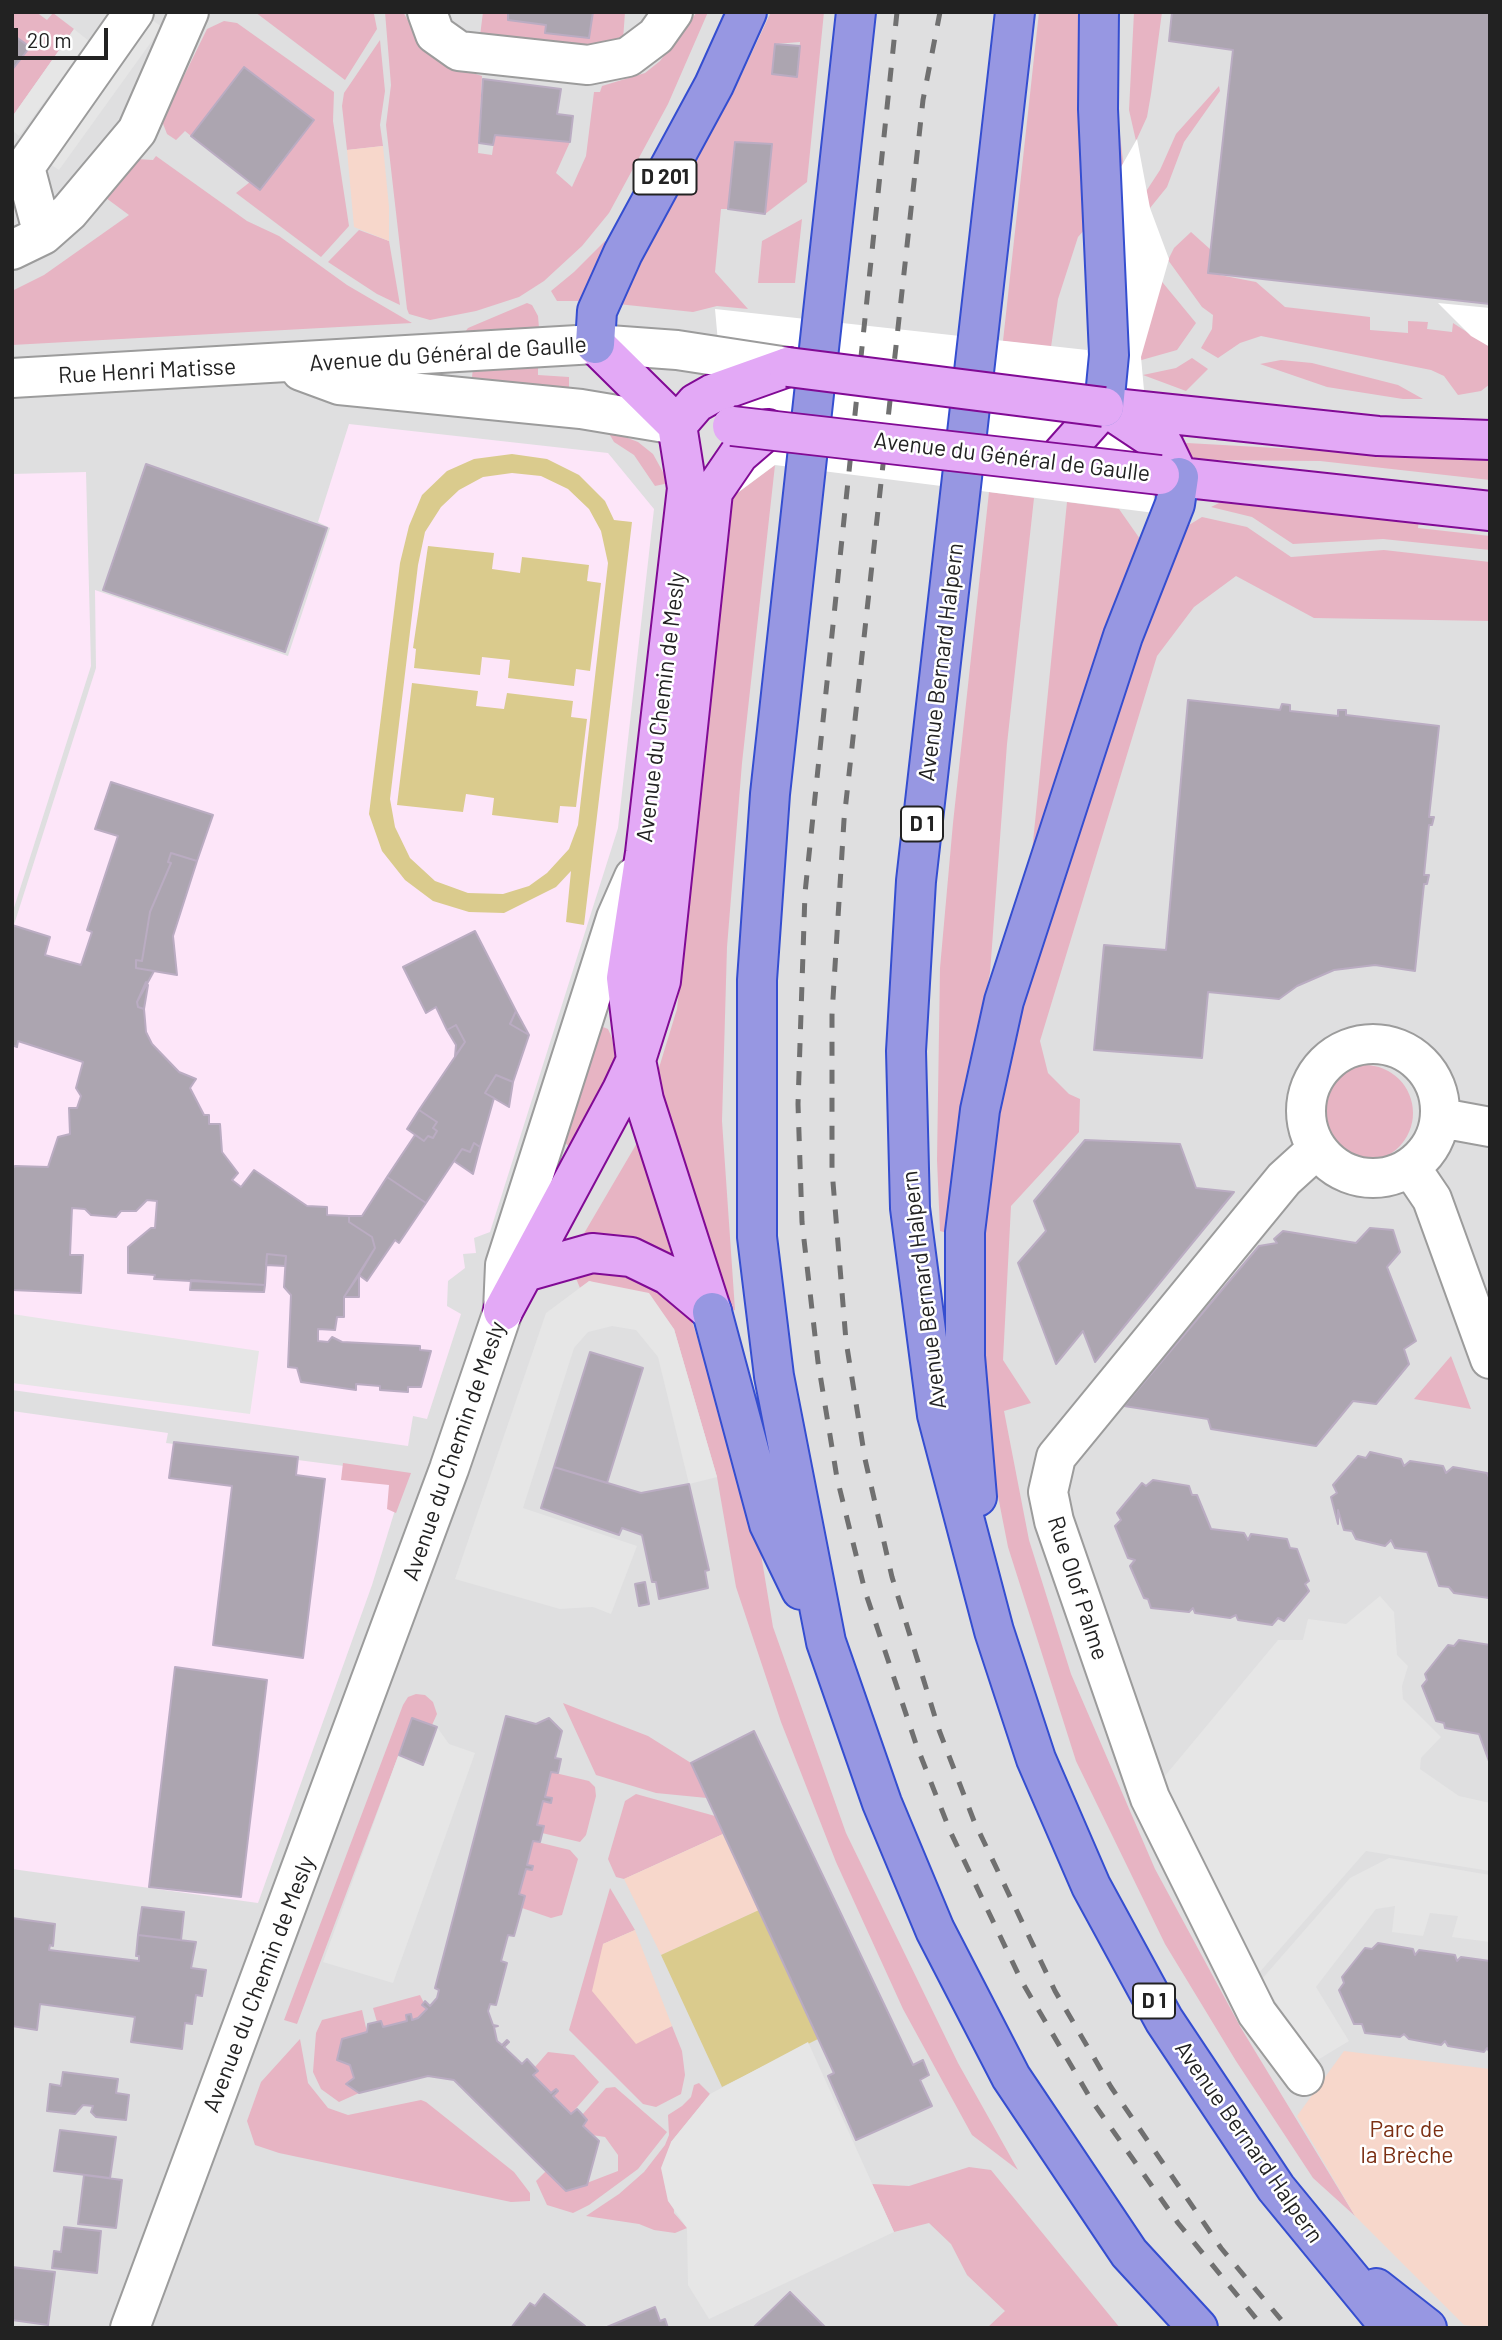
<!DOCTYPE html>
<html>
<head>
<meta charset="utf-8">
<style>
	body { margin:0 }
	#map { position:relative; width:1502px; height:2340px; overflow:hidden; background:#f0e9f1; font-family:Barlow,sans-serif }
	canvas { display:block }
	.frame { position:absolute; inset:0; border:14px solid #222; pointer-events:none }
	.scale { position:absolute; left:14px; top:28px; width:94px; height:32px; box-sizing:border-box; border:4px solid #222; border-top:0; padding-left:9px; font-size:21px; line-height:24px; white-space:nowrap; color:#222; -webkit-text-stroke:5px #fff; paint-order:stroke }
</style>
</head>
<body>
<div id="map">
<canvas width="1502" height="2340"></canvas>
<div class="frame"></div>
<div class="scale">20 m</div>
</div>
<script>
const g = document.querySelector('canvas').getContext('2d');
g.lineJoin = 'round';
function fillPath(path, color) {
  g.fillStyle = color;
  g.fill(path, 'evenodd');
}
function shape(rows) {
  const path = new Path2D();
  for (const r of rows) {
    if (r.length === 3) {
      path.moveTo(r[0] + r[2], r[1]);
      path.arc(r[0], r[1], r[2], 0, 2 * Math.PI);
      continue;
    }
    path.moveTo(r[0], r[1]);
    for (let i = 2; i < r.length; i += 2) path.lineTo(r[i], r[i + 1]);
  }
  return path;
}
function strokePath(path, color, width, dash) {
  g.strokeStyle = color;
  g.lineWidth = width;
  g.lineCap = dash ? 'butt' : 'round';
  g.setLineDash(dash || []);
  g.stroke(path);
}
function label(font, color, halo, rows, align = 'center') {
  g.font = font + ' Barlow,sans-serif';
  g.lineWidth = 5;
  g.setLineDash([]);
  g.textBaseline = 'middle';
  g.strokeStyle = halo;
  g.fillStyle = color;
  for (const [text, x, y, turn = 0] of rows) {
    g.save();
    g.translate(x, y);
    g.rotate((+turn || 0) * Math.PI / 180);
    g.textAlign = isNaN(turn) ? turn : align;
    if (halo) g.strokeText(text, 0, 0);
    g.fillText(text, 0, 0);
    g.restore();
  }
}
const residential = shape([
	[12,12,1490,12,1490,2328,12,2328]
]);
const education = shape([
	[349,424,608,453,654,509,618,828,490,1232,474,1238,476,1253,463,1254,465,1268,448,1281,447,1306,461,1314,427,1419,413,1416,408,1446,12,1390,12,931,96,668,95,590,288,656,330,528,318,522],
	[86,472,91,666,12,914,12,474],
	[12,1411,168,1433,166,1443,406,1474,372,1585,258,1903,12,1869]
]);
const grass = shape([
	[12,12,36,12,47,20,53,13,74,29,12,117,12,70,30,47,12,34],
	[255,12,374,14,377,29,345,80],
	[385,12,403,12,424,48,445,64,482,76,478,153,492,155,495,135,570,142,556,173,572,187,586,156,594,92,600,92,602,86,645,73,660,61,697,12,708,12,668,104,641,154,609,213,582,246,544,281,519,297,476,311,430,320,409,314,407,309,386,125,391,85],
	[483,12,508,12,508,20,546,25,546,33,589,38,593,12,625,12,623,40,593,49,480,36],
	[771,12,824,12,807,182,765,214,772,144,735,142,728,209,721,209,715,272,748,309,717,306,693,312,618,304,734,91],
	[800,42,797,77,772,74,775,44],
	[1039,12,1083,12,1086,228,1078,237,1058,299,1051,347,1003,341],
	[1134,12,1162,12,1151,94,1147,117,1136,141,1129,110],
	[224,21,237,23,334,92,333,121,349,226,321,257,236,193,250,182,244,67,191,136,185,131,176,140,167,134,162,121,207,29],
	[380,40,385,91,380,125,383,146,347,150,342,106,344,93],
	[1219,86,1220,91,1184,142,1167,187,1150,208,1145,193,1160,170,1176,134],
	[1112,126,1120,135,1125,177,1143,246,1163,283,1196,323,1177,350,1131,363],
	[156,156,247,221,279,236,347,285,412,323,12,345,12,291,44,275,129,215,106,198,137,159,153,160],
	[802,219,795,283,758,283,762,241],
	[359,230,389,241,400,305,377,294,328,262],
	[1191,232,1211,250,1209,273,1256,282,1285,307,1370,317,1370,330,1408,333,1408,321,1428,322,1427,329,1452,332,1453,323,1490,347,1490,384,1481,391,1458,395,1444,376,1431,370,1261,336,1240,343,1218,358,1201,348,1212,329,1213,315,1202,307,1168,260,1174,248],
	[605,241,609,243,584,301,557,301,551,291,574,272],
	[527,303,532,305,538,316,539,328,465,332,468,328],
	[1192,358,1208,369,1186,391,1143,375,1176,368],
	[1281,360,1312,363,1398,385,1423,399,1403,399,1327,387,1260,364],
	[538,361,538,375,569,377,569,392,475,380,472,377,473,368],
	[607,430,638,442,653,454,669,483,655,486,634,455,614,442],
	[1187,443,1490,460,1490,480,1320,461,1197,460,1187,458,1180,446],
	[775,465,742,763,727,947,722,1121,735,1310,727,1312,658,1093,658,1071,677,1009,732,497],
	[989,492,1034,498,1007,744,990,973,962,1100,947,1233,940,1231,937,1160,940,968,953,823],
	[1223,501,1419,520,1418,528,1490,536,1490,550,1383,539,1293,544,1252,517,1211,507],
	[1067,502,1119,509,1140,539,1031,862],
	[1202,517,1247,527,1291,557,1384,550,1490,562,1490,621,1314,618,1236,576,1194,607,1157,656,1040,1041,1048,1073,1069,1094,1080,1099,1079,1132,1011,1206,1003,1360,1031,1403,1004,1411,1029,1540,1071,1674,1155,1869,1241,2028,1355,2216,1313,2178,1236,2061,1165,1944,1076,1761,1008,1547,996,1486,979,1349,984,1211,995,1121,1033,963,1156,589,1189,525],
	[603,1027,608,1029,612,1038,618,1076,575,1151,560,1139,593,1034],
	[1365,1113,48],
	[637,1143,673,1259,579,1242],
	[592,1265,641,1275,691,1318,737,1463,760,1548,773,1627,846,1833,958,2063,1018,2170,972,2135,903,2009,836,1862,781,1722,736,1587,717,1477,674,1329,590,1281,580,1288,575,1276],
	[1451,1356,1471,1409,1414,1399],
	[343,1463,411,1473,396,1513,387,1509,389,1485,341,1480],
	[416,1694,425,1695,433,1702,437,1714,432,1725,412,1719,297,2024,284,2020,403,1705,408,1697],
	[563,1703,648,1736,691,1763,707,1798,656,1793,596,1775],
	[551,1772,589,1781,595,1787,596,1796,586,1835,580,1842,542,1833,537,1825,543,1801,550,1803,552,1798,545,1797],
	[636,1794,715,1816,723,1834,624,1879,616,1877,608,1859,625,1801],
	[533,1841,570,1850,578,1859,562,1915,551,1918,522,1908,519,1894],
	[610,1888,635,1930,603,1944,636,2043,672,2026,682,2051,685,2075,681,2094,656,2107,643,2104,569,2030],
	[420,1995,427,2009,418,2018,412,2020,411,2014,406,2015,407,2021,383,2027,381,2021,377,2022,373,2008],
	[362,2010,367,2032,342,2039,337,2059,350,2065,354,2078,346,2084,359,2093,339,2102,321,2089,313,2072,316,2033,322,2020],
	[300,2039,308,2083,328,2108,348,2115,421,2100,426,2102,514,2172,530,2193,530,2201,511,2202,279,2153,255,2145,247,2121,261,2082],
	[548,2052,574,2055,599,2082,571,2114,553,2096,558,2091,556,2089,551,2093,533,2075,537,2071,535,2067],
	[699,2083,710,2094,671,2142,674,2213,687,2228,675,2233,654,2230,639,2224,586,2216,619,2194,644,2172,665,2145,669,2135,668,2115,682,2106,691,2097,694,2085],
	[615,2087,667,2132,638,2169,589,2205,573,2213,547,2205,536,2181,546,2171,566,2191,618,2171,618,2155,605,2137,592,2135,583,2126,587,2120,582,2115,606,2088],
	[969,2167,991,2170,1120,2328,987,2328,1005,2311,967,2275,951,2244,929,2223,894,2232,872,2184,909,2186]
]);
const park = shape([
	[383,146,389,207,389,241,354,227,347,150],
	[723,1834,759,1910,661,1955,624,1879],
	[635,1930,672,2026,636,2044,592,1991,603,1944],
	[1344,2051,1490,2069,1490,2328,1464,2325,1355,2216,1297,2116]
]);
const pitch = shape([
	[512,454,547,459,579,475,605,501,614,520,632,522,584,925,566,922,571,871,556,887,504,913,469,912,433,901,405,880,382,851,369,814,400,563,409,526,422,495,447,471,474,459],
	[512,473,541,476,568,489,589,509,601,531,608,563,578,825,569,849,547,873,529,886,503,894,468,893,435,881,410,858,395,827,390,799,418,565,425,532,441,507,459,490,483,477],
	[428,546,494,553,492,569,520,573,522,557,589,565,587,581,601,583,590,671,576,669,574,686,508,678,510,660,482,657,480,675,414,668,416,649,413,648],
	[412,683,478,691,476,706,504,709,507,693,573,701,571,717,587,719,576,807,560,806,558,823,492,815,494,798,466,794,463,812,397,805],
	[759,1910,818,2039,722,2087,661,1955]
]);
const parking = shape([
	[144,14,162,27,59,170,41,158],
	[74,29,89,41,19,136,12,130,12,117],
	[589,1281,649,1293,674,1329,717,1477,689,1484,658,1357,636,1330,612,1326,588,1332,574,1348,523,1508,637,1546,611,1614,593,1607,560,1609,455,1579,546,1313],
	[12,1314,259,1351,250,1414,12,1383],
	[1380,1596,1394,1612,1397,1655,1408,1666,1402,1686,1403,1699,1441,1737,1421,1758,1420,1769,1459,1796,1490,1803,1490,1871,1366,1851,1251,1982,1190,1849,1164,1777,1278,1640,1303,1640,1308,1619,1346,1624],
	[412,1718,437,1727,449,1744,475,1753,393,1983,323,1962],
	[1389,1858,1490,1875,1490,1942,1452,1937,1458,1916,1430,1913,1423,1936,1392,1932,1395,1906,1376,1909,1316,1987,1349,2041,1316,2061,1261,1980,1350,1878],
	[808,2042,894,2232,709,2319,688,2285,687,2228,668,2201,661,2168,671,2142,710,2094]
]);
const pier = shape([
	[1137,139,1150,208,1169,259,1141,357,1155,513,775,465,732,497,715,309,1087,350,1090,326,1086,228],
	[1438,303,1490,308,1490,347,1471,336]
]);
const building = shape([
	[508,12,593,12,589,38,545,33,546,25,508,20,508,12],
	[1172,12,1490,12,1490,304,1208,273,1233,50,1169,41,1172,12],
	[12,34,30,47,12,70,12,34],
	[775,44,800,46,797,77,772,74,775,44],
	[244,67,314,120,260,190,191,136,244,67],
	[483,79,561,89,557,114,573,116,570,142,495,135,493,145,479,143,483,79],
	[735,142,772,144,765,214,728,209,735,142],
	[146,464,327,528,285,652,103,590,146,464],
	[1188,700,1280,710,1282,704,1290,705,1290,711,1338,716,1338,710,1346,710,1346,715,1439,726,1429,817,1434,817,1432,825,1429,825,1424,875,1429,875,1427,884,1424,884,1415,971,1375,965,1334,970,1297,986,1279,999,1208,992,1202,1058,1094,1050,1104,945,1166,950,1188,700],
	[111,782,213,815,197,861,171,853,168,862,171,863,150,912,142,961,136,960,136,968,154,971,137,1002,138,1007,144,1009,146,1032,152,1044,179,1072,196,1079,190,1088,204,1115,209,1115,209,1124,220,1124,222,1152,238,1173,232,1180,241,1187,254,1170,307,1206,327,1207,327,1215,349,1216,349,1222,372,1237,375,1248,344,1297,344,1317,337,1317,335,1330,318,1329,318,1341,328,1342,332,1337,342,1342,420,1346,420,1350,431,1351,421,1387,408,1387,408,1392,380,1390,380,1386,356,1384,356,1390,301,1382,297,1368,288,1367,291,1295,284,1287,286,1256,267,1254,265,1285,154,1279,155,1275,128,1273,128,1247,151,1228,155,1228,157,1201,147,1200,136,1211,121,1211,116,1217,91,1215,85,1209,72,1208,70,1255,83,1255,81,1293,12,1290,12,1169,15,1166,48,1167,58,1137,70,1134,69,1108,77,1108,81,1096,76,1088,83,1062,18,1041,17,1047,12,1045,12,925,50,937,45,955,81,965,92,932,87,930,118,836,95,829,111,782],
	[171,853,197,861,173,936,177,975,136,968,136,960,142,961,150,912,171,863,168,862,171,853],
	[475,931,516,1011,510,1024,529,1035,513,1082,496,1075,485,1093,494,1098,480,1147,474,1143,470,1152,462,1149,426,1203,387,1177,415,1135,424,1141,428,1136,433,1138,437,1131,433,1128,437,1122,419,1110,465,1042,456,1025,447,1030,436,1007,426,1013,403,967,475,931],
	[146,982,148,985,144,1009,138,1007,137,1002,146,982],
	[516,1011,529,1035,510,1024,516,1011],
	[456,1025,465,1042,455,1056,456,1045,447,1030,456,1025],
	[496,1075,513,1082,509,1107,485,1093,496,1075],
	[419,1110,437,1122,433,1128,437,1131,433,1138,428,1136,424,1141,407,1129,419,1110],
	[1085,1140,1180,1144,1196,1188,1234,1192,1095,1362,1083,1331,1056,1364,1018,1263,1046,1231,1034,1201,1085,1140],
	[474,1143,480,1147,473,1174,454,1161,462,1149,470,1152,474,1143],
	[387,1177,426,1203,399,1243,395,1240,367,1281,359,1275,375,1248,372,1237,349,1222,349,1216,362,1216,387,1177],
	[1370,1228,1393,1230,1400,1252,1387,1267,1416,1341,1404,1349,1409,1364,1376,1404,1353,1401,1316,1446,1211,1429,1208,1419,1124,1406,1259,1246,1277,1243,1274,1239,1283,1231,1356,1243,1370,1228],
	[267,1254,286,1256,285,1266,266,1265,267,1254],
	[359,1275,359,1297,344,1297,359,1275],
	[191,1280,265,1285,264,1292,190,1290,191,1280],
	[590,1352,643,1368,607,1483,554,1467,590,1352],
	[174,1442,298,1457,296,1475,325,1479,303,1658,213,1645,232,1486,169,1478,174,1442],
	[1370,1452,1401,1459,1404,1466,1410,1461,1443,1466,1446,1473,1453,1467,1487,1473,1490,1480,1489,1598,1454,1593,1449,1587,1439,1586,1427,1552,1395,1548,1391,1540,1385,1546,1356,1539,1352,1531,1344,1530,1338,1510,1338,1524,1331,1497,1337,1493,1333,1485,1358,1456,1366,1458,1370,1452],
	[554,1467,641,1493,689,1484,709,1570,705,1571,708,1588,659,1599,656,1582,652,1582,642,1535,622,1528,619,1535,541,1508,554,1467],
	[1153,1480,1189,1486,1192,1495,1197,1495,1211,1529,1244,1533,1248,1540,1251,1534,1287,1539,1290,1548,1297,1549,1309,1581,1305,1584,1309,1591,1284,1621,1278,1618,1272,1625,1238,1620,1236,1615,1230,1618,1195,1613,1193,1608,1189,1612,1151,1608,1148,1599,1144,1598,1130,1566,1135,1560,1128,1558,1115,1526,1121,1520,1117,1513,1142,1483,1146,1486,1153,1480],
	[645,1582,649,1604,639,1606,635,1584,645,1582],
	[1459,1640,1490,1645,1490,1764,1479,1734,1445,1728,1444,1723,1436,1721,1422,1686,1427,1680,1425,1674,1448,1645,1454,1646,1459,1640],
	[175,1667,267,1680,241,1897,149,1887,175,1667],
	[506,1716,536,1724,549,1718,562,1731,555,1758,561,1759,558,1773,551,1772,545,1797,552,1798,551,1803,543,1801,537,1825,544,1826,540,1842,533,1841,527,1865,533,1866,532,1870,526,1869,519,1894,525,1896,514,1936,508,1935,501,1961,507,1963,496,2005,490,2004,488,2011,493,2025,498,2026,494,2027,497,2041,502,2045,507,2040,509,2042,504,2047,522,2064,527,2059,538,2071,533,2075,551,2093,556,2089,558,2091,553,2096,571,2114,577,2109,580,2112,587,2120,583,2126,599,2141,587,2185,566,2191,454,2080,428,2076,359,2093,346,2084,354,2078,350,2065,337,2060,342,2039,367,2032,368,2024,381,2021,383,2027,407,2021,406,2015,411,2014,412,2020,418,2018,427,2009,422,2005,425,2001,430,2006,437,1998,439,1990,435,1988,506,1716],
	[412,1718,437,1727,423,1765,399,1755,412,1718],
	[754,1731,913,2065,923,2060,929,2075,920,2080,932,2106,856,2140,828,2076,834,2073,691,1763,754,1731],
	[142,1907,184,1912,181,1940,138,1935,142,1907],
	[12,1918,55,1924,53,1946,50,1945,49,1950,139,1961,139,1956,136,1956,138,1935,196,1942,191,1968,206,1970,202,1996,196,1995,192,2024,185,2023,182,2049,131,2042,135,2017,40,2004,37,2030,12,2026,12,1918],
	[1378,1943,1413,1949,1415,1955,1419,1950,1455,1955,1457,1961,1461,1957,1490,1961,1490,2053,1487,2048,1484,2052,1448,2046,1445,2041,1441,2045,1409,2039,1404,2034,1400,2037,1365,2033,1362,2024,1354,2024,1339,1990,1344,1983,1342,1977,1365,1948,1372,1949,1378,1943],
	[63,2072,118,2079,116,2093,129,2095,126,2120,96,2117,91,2112,93,2106,83,2105,75,2114,47,2111,50,2084,61,2086,63,2072],
	[60,2130,116,2137,110,2178,54,2171,60,2130],
	[84,2175,122,2180,116,2228,78,2224,84,2175],
	[64,2227,101,2231,97,2273,52,2268,54,2251,61,2252,64,2227],
	[12,2267,55,2272,48,2325,12,2320,12,2267],
	[790,2292,826,2328,753,2328,790,2292],
	[544,2294,585,2326,583,2328,511,2328,530,2303,535,2306,544,2294],
	[655,2307,660,2321,665,2319,668,2328,607,2327,655,2307]
]);
const minor = shape([
	[427,12,435,34,459,51,588,65,628,57,656,36,673,12],
	[43,235,25,167,134,12],
	[12,250,43,235,69,212,137,131,189,12],
	[301,371,339,385,581,409,677,425],
	[12,378,595,344,677,350,788,367],
	[1373,1111,67],
	[1441,1118,1490,1127],
	[1411,1168,1432,1199,1490,1359],
	[1304,2076,1257,2013,1150,1798,1054,1521,1048,1492,1056,1457,1284,1179,1317,1149],
	[130,2328,449,1469,503,1311,505,1265,616,918,634,877]
]);
const major = shape([
	[595,344,677,425],
	[1104,407,1378,436,1490,440],
	[1113,412,1164,446,1179,477],
	[677,425,687,488,645,853,626,978,636,1060,644,1100,712,1312],
	[677,425,696,403,712,394,788,367],
	[1056,461,1104,407],
	[1160,475,1490,511],
	[525,1272,592,1253,631,1257,668,1275,712,1312],
	[503,1311,622,1090,636,1060,661,981,713,492,739,454,768,429]
]);
const highway = shape([
	[856,12,770,794,757,980,757,1237,774,1376,826,1642,882,1803,935,1930,1011,2077,1129,2253,1198,2328],
	[1015,12,916,881,906,1051,910,1208,937,1415,994,1631,1036,1759,1091,1886,1164,2020,1276,2188,1391,2328],
	[1099,12,1098,109,1109,355,1104,407],
	[595,344,597,311,623,253,714,85,747,12],
	[712,1312,769,1524,801,1590],
	[977,1497,965,1356,965,1232,980,1110,1004,1001,1123,636,1175,504,1179,477],
	[1376,2288,1427,2328]
]);
const rail = shape([
	[897,12,805,893,798,1104,802,1222,818,1362,837,1478,865,1591,916,1744,950,1831,1022,1982,1092,2101,1178,2223,1264,2328],
	[940,12,923,100,844,820,832,1015,832,1170,846,1341,865,1459,892,1577,939,1730,974,1821,1055,1991,1111,2087,1221,2248,1288,2328]
]);
const majorBridge = shape([
	[788,367,1104,407],
	[732,426,1160,475]
]);
const shields = [
	[665,177,63],
	[922,824,42],
	[1154,2001,42]
];
const shieldNames = [
	["D 201",665,177],
	["D 1",922,824],
	["D 1",1154,2001]
];
const streetNames = [
	["Avenue du Général de Gaulle",448,354,-4],
	["Rue Henri Matisse",147,371,-3],
	["Avenue du Général de Gaulle",1012,457,7],
	["Avenue Bernard Halpern",941,662,-83],
	["Avenue du Chemin de Mesly",661,707,-83],
	["Avenue Bernard Halpern",924,1290,-97],
	["Avenue du Chemin de Mesly",454,1451,-71],
	["Rue Olof Palme",1078,1588,72],
	["Avenue du Chemin de Mesly",259,1984,-69],
	["Avenue Bernard Halpern",1249,2142,55]
];
const parkNames = [
	["Parc de",1407,2129],
	["la Brèche",1407,2155]
];
fillPath(residential, '#dfdfe0');
fillPath(education, '#fde6f9');
fillPath(grass, '#e7b4c3');
fillPath(park, '#f7d7cb');
fillPath(pitch, '#dacb8d');
fillPath(parking, '#e6e6e6');
fillPath(pier, '#fff');
fillPath(building, '#aca5b0');
strokePath(building, '#baacc2', 2);
strokePath(minor, '#9c9c9c', 42);
strokePath(major, '#810a95', 42);
strokePath(highway, '#354ed0', 42);
strokePath(minor, '#fff', 38);
strokePath(major, '#e3a9f6', 38);
strokePath(highway, '#9797e2', 38);
strokePath(rail, '#707070', 5, [14, 14]);
strokePath(majorBridge, '#810a95', 42, []);
strokePath(majorBridge, '#e3a9f6', 38);
for (const [x, y, w] of shields) {
  const box = new Path2D();
  box.roundRect(x - w / 2, y - 17.5, w, 35, 5);
  g.fillStyle = '#fff';
  g.fill(box);
  strokePath(box, '#222', 2);
}
label('bold 21px', '#222', null, shieldNames);
label('23px', '#222', '#fff', streetNames);
label('23px', '#7c3014', '#fff', parkNames);
</script>
</body>
</html>
